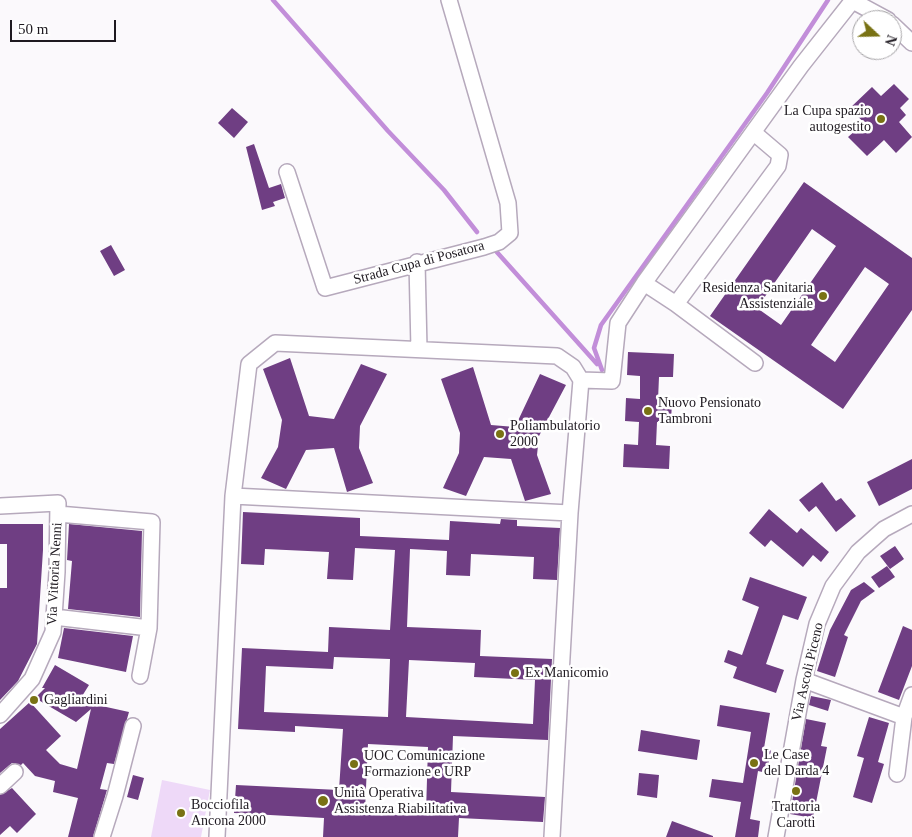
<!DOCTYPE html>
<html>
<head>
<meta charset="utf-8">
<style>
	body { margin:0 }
	#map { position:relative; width:912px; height:837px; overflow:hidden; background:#fbf9fc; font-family:"Times New Roman",serif }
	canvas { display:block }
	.north { position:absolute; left:852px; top:10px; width:50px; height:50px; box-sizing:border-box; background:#fff; border:1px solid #a5a3a6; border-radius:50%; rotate:111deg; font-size:14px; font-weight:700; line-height:20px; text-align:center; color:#1e1920 }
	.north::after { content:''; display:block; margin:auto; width:18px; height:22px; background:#797214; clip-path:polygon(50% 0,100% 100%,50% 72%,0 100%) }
	.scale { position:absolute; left:10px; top:20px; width:106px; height:22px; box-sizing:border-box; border:2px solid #1e1920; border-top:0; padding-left:6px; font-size:15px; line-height:18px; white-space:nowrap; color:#1e1920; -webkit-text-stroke:4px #fff; paint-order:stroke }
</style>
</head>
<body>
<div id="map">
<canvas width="912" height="837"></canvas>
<div class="north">N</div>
<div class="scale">50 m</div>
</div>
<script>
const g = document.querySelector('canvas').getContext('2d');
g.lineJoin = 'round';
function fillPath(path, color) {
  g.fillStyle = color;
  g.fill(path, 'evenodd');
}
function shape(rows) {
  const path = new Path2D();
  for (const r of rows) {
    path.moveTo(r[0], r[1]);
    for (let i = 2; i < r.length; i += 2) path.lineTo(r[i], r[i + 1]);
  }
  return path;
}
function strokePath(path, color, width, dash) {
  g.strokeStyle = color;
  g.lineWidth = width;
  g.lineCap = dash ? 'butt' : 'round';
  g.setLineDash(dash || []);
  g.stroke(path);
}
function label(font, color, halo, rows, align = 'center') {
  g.font = font + ' "Times New Roman",serif';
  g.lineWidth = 5;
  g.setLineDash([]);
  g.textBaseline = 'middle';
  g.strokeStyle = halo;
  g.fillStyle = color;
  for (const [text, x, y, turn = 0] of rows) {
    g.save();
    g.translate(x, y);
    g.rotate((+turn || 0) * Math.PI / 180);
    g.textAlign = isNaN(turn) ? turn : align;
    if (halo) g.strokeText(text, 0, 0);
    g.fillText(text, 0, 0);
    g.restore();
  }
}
const green = shape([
	[162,780,210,790,201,837,151,837]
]);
const stream = shape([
	[273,0,388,131,444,190,477,232],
	[495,250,597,364],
	[602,370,594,348,601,325,767,93,828,0]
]);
const building = shape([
	[894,84,909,99,900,108,906,115,899,122,912,137,896,153,884,140,867,156,848,137,864,123,850,108,872,87,881,96],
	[232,108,248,122,234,138,218,123],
	[254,144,269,188,281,184,285,198,273,202,275,206,262,210,246,147],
	[804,182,912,258,912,310,843,409,710,316],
	[812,229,836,246,781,325,757,308],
	[865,267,889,284,835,362,811,345],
	[111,245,125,270,114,276,100,251],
	[628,352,674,354,673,377,659,377,658,400,672,400,671,423,657,422,656,445,670,446,669,469,623,467,624,444,638,445,639,422,625,421,626,398,640,399,640,376,627,375],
	[290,358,309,416,334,419,361,364,387,374,360,426,359,448,373,483,347,492,334,448,306,450,286,489,261,478,278,447,282,420,263,369],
	[473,367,491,425,515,427,540,374,566,385,539,436,537,455,551,494,525,501,511,459,484,457,466,496,443,488,459,453,460,433,441,379],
	[912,459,912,489,879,506,867,482],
	[822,482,836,501,841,498,856,516,836,532,816,506,809,512,799,500],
	[769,509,797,533,801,528,829,552,821,562,813,555,803,567,771,540,765,547,749,533],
	[243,512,360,518,360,536,449,540,450,521,500,524,501,519,517,520,517,526,560,528,557,580,533,579,534,557,471,554,470,576,446,575,447,551,410,549,407,627,481,630,480,656,552,659,548,740,453,736,451,792,545,797,543,822,459,818,458,837,323,837,324,818,234,813,236,785,339,790,343,729,295,726,295,732,238,729,242,648,328,652,329,627,390,630,395,550,355,548,353,580,327,579,329,552,265,549,264,565,241,564],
	[334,657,390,659,388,717,264,712,266,666,333,669],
	[409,660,475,663,474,677,535,680,533,724,406,717],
	[368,744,428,747,426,812,365,810],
	[0,524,43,524,43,550,37,644,18,681,0,700,0,588,7,588,7,544,0,544],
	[69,524,142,531,140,617,68,609,72,561,67,560],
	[895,546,904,559,890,569,880,556],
	[887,566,895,577,879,588,871,577],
	[750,577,807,597,798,620,783,615,766,664,784,670,776,693,733,678,737,667,724,662,728,650,742,655,759,607,742,600],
	[864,582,875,591,861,601,844,635,848,637,835,677,817,671,830,630,851,590],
	[903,626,912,630,912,666,899,700,878,692],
	[64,628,133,636,126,672,58,658],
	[55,665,89,685,79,701,129,712,114,764,107,763,100,789,107,790,93,837,68,837,78,798,53,792,55,781,35,776,23,763,21,765,12,763,0,773,0,729,30,702,61,736,46,750,60,764,77,769,91,709,76,722,35,698,45,688,42,688],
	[811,696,831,700,828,711,809,705],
	[720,705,770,713,764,748,771,750,767,773,758,771,750,819,760,821,758,837,735,837,741,802,709,797,712,779,743,783,751,732,717,726],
	[869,717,889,723,878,762,884,764,872,803,853,797,864,758,857,756],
	[806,719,826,723,821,746,827,747,813,818,790,814],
	[641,730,700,740,697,760,638,751],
	[639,773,659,775,657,798,637,795],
	[133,775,144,778,138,800,127,797],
	[12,788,36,814,17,833,10,826,0,835,0,795],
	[672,821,713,836,713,837,666,837]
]);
const minor = shape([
	[851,0,888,20],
	[892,24,912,43],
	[287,172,325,288,484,247,499,242,510,233,508,203,449,0],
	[417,262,419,349],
	[644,283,676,304,755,363],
	[676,304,778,166,780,155,753,132],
	[581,380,612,381,618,323,644,283,801,66,853,0],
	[233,496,249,364,275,343,557,356,573,367,581,380,570,513],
	[0,506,58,503,57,572,53,632,32,679,0,715],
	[54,617,149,628,152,522,58,514],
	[140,676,149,628],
	[804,680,904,717],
	[897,774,904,717,912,695],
	[0,786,15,772],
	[102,837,115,796,133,726],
	[217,837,233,496,570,513,552,837],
	[776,837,804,680,817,624,833,586,858,552,884,529,912,514]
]);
const markers = [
	[881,119,5,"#797214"],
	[823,296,5,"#797214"],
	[648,411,5,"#797214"],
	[500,434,5,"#797214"],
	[515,673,5,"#797214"],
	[34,700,5,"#797214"],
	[754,763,5,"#797214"],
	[354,764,5,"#797214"],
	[796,791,5,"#797214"],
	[323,801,6,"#797214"],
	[181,813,5,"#797214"]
];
const poiNames = [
	["La Cupa spazio",871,111,"right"],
	["autogestito",871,127,"right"],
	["Residenza Sanitaria",813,288,"right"],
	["Assistenziale",813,304,"right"],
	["Nuovo Pensionato",658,403],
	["Tambroni",658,419],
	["Poliambulatorio",510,426],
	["2000",510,442],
	["Ex Manicomio",525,673],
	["Gagliardini",44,700],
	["Le Case",764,755],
	["del Darda 4",764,771],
	["UOC Comunicazione",364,756],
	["Formazione e URP",364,772],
	["Unità Operativa",334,793],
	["Assistenza Riabilitativa",334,809],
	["Bocciofila",191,805],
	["Ancona 2000",191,821],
	["Trattoria",796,807,"center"],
	["Carotti",796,823,"center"]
];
const streetNames = [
	["Strada Cupa di Posatora",419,263,-15],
	["Via Vittoria Nenni",55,574,-87],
	["Via Ascoli Piceno",808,672,-77]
];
fillPath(green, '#eed9f8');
strokePath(stream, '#c28ed9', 4.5);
fillPath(building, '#6f3e83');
strokePath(minor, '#b6a9bc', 18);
strokePath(minor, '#fff', 15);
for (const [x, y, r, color] of markers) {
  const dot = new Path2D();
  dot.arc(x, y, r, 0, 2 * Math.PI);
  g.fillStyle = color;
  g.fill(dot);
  strokePath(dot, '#fff', 2);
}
label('14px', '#1e1920', '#fff', poiNames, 'left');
label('14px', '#1e1920', '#fff', streetNames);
</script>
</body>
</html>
